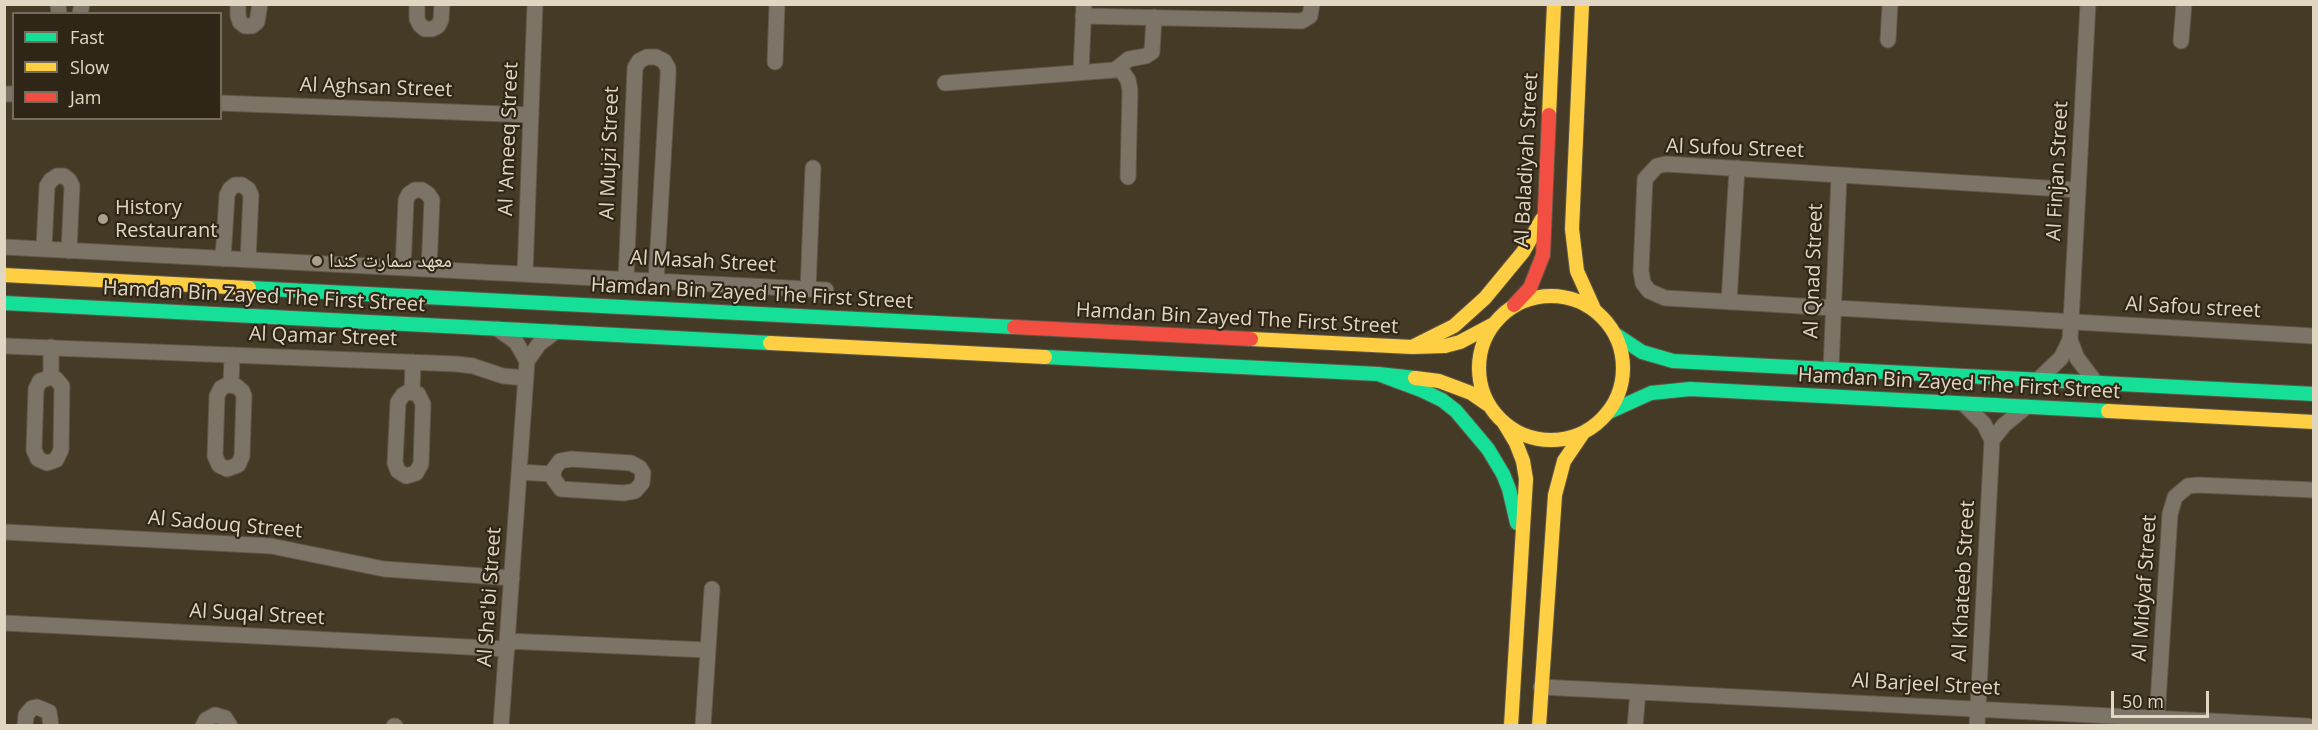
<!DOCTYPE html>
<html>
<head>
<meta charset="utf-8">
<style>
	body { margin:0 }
	#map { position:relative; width:2318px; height:730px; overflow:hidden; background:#443a26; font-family:"Open Sans",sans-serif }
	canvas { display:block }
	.frame { position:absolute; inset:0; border:6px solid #e1d6c2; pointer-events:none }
	.legend { position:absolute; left:12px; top:12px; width:210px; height:108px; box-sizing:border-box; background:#2f2617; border:2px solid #766c5b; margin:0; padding:8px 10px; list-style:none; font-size:18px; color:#e1d6c2 }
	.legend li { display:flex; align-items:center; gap:12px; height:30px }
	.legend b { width:30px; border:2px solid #766c5b }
	.scale { position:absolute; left:2111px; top:691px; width:98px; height:27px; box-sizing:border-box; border:3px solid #e1d6c2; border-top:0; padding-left:8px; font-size:18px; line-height:21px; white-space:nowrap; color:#e1d6c2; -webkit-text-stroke:4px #2f2617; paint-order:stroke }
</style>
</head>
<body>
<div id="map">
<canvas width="2318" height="730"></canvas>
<div class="frame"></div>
<ul class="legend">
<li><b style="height:8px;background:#16e098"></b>Fast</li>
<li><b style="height:8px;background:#ffcf43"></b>Slow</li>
<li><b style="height:8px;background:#f24e42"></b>Jam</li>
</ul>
<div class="scale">50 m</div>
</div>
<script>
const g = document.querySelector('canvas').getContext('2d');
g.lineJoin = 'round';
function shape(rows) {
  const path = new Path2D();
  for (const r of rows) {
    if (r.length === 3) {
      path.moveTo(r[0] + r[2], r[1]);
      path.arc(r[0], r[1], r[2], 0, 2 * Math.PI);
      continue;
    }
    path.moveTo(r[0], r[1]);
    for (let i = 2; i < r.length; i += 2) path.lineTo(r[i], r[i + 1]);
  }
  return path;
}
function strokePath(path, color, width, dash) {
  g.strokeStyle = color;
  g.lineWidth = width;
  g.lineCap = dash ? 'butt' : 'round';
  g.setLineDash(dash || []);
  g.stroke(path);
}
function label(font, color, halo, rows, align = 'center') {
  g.font = font + ' "Open Sans","Noto Naskh Arabic",sans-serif';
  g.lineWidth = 4.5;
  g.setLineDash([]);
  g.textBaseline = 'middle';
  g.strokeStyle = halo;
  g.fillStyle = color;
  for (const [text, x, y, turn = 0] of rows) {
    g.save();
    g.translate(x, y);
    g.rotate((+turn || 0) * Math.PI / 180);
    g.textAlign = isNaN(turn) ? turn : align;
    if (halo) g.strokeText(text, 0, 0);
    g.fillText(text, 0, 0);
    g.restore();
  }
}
const street = shape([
	[58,4,59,14],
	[238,4,238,16,240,22,245,26,252,26,257,22,260,4],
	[417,4,417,19,420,25,425,29,432,29,438,26,441,20,442,4],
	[80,14,82,4],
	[1083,16,1302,21,1310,16,1312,4],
	[1888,40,1890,4],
	[2181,41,2184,4],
	[775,62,777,4],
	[1120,68,1128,80,1130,90,1128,177],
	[1081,72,1084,4],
	[945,83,1115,70,1129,59,1146,56,1152,52,1154,17],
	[4,94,14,94],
	[220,103,531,115],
	[2078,190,1666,164,1657,166,1645,179,1641,271,1643,283,1649,291,1665,298,2314,336],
	[4,247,826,290],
	[44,249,47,186,51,180,57,176,64,176,69,180,72,186,69,251],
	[223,259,227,195,230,189,235,185,242,185,248,189,251,195,248,260],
	[403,268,406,200,409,194,415,190,422,190,428,194,432,200,429,269],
	[525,274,535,4],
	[626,279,635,68,639,61,647,57,656,57,664,61,668,68,668,77,656,281],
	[808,289,813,168],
	[1729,302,1737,168],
	[498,329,516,342,527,361],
	[2070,340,2077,358,2096,383],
	[4,346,457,364,473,366,503,376,526,378],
	[1831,369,1839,175],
	[51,377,56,379,62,386,61,450,56,460,47,463,38,459,34,450,36,389,40,381,51,377],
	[51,377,51,347],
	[2038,380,2061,358,2070,340,2088,4],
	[227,385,236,386,242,391,244,396,242,456,238,465,227,469,219,465,215,456,217,396,221,388,227,385],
	[231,385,232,355],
	[408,392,418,394,423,404,421,464,416,473,406,476,398,471,395,463,398,402,403,395,408,392],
	[412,392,413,362],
	[1965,405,1984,424,1992,440,1977,726],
	[1992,440,2004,425,2026,407],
	[571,459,631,463,640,468,643,473,642,483,635,491,624,493,561,489,553,478,554,469,560,461,571,459],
	[520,472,552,474],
	[4,532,271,546,384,569,512,578],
	[4,623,507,649],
	[507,641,708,650],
	[1541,687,2308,726],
	[2157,718,2170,514,2175,497,2188,486,2198,485,2314,490],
	[25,726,26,715,32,708,37,707,49,712,51,726],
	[203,726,206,720,215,715,225,718,230,726],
	[394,726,395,726],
	[501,726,527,361,539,344,555,332],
	[703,726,712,589],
	[1635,726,1638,692]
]);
const fast = shape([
	[249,288,1014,327],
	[4,303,770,343],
	[1615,334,1642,352,1673,361,2314,394],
	[1045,357,1378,374,1415,378],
	[1378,374,1421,390,1442,400,1456,411,1488,449,1503,474,1509,489,1517,523],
	[1607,413,1651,393,1690,389,2108,411]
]);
const slow = shape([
	[1582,4,1572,229,1577,271,1595,311],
	[1549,115,1554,4],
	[4,275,249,288],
	[1551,368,72],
	[1251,339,1412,347,1445,346,1460,342,1492,325],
	[770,343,1045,357],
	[1412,347,1454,326,1485,298,1523,252,1542,219],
	[1415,378,1439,381,1471,393,1487,404],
	[2108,411,2314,422],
	[1504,423,1516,443,1523,461,1526,479,1511,726],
	[1539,726,1555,495,1564,461,1583,433]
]);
const jam = shape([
	[1514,305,1530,288,1543,255,1549,115],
	[1014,327,1251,339]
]);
const markers = [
	[103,219,6,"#aa9f8b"],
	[317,261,6,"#aa9f8b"]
];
const streetNames = [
	["Al Aghsan Street",376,88,2],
	["Al 'Ameeq Street",509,139,-88],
	["Al Sufou Street",1735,149,2],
	["Al Mujzi Street",610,153,-88],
	["Al Baladiyah Street",1527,160,-87],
	["Al Finjan Street",2058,171,-87],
	["Al Masah Street",703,262,3],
	["Al Qnad Street",1814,271,-88],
	["Hamdan Bin Zayed The First Street",752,294,3],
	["Hamdan Bin Zayed The First Street",264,297,3],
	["Al Safou street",2193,308,3],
	["Hamdan Bin Zayed The First Street",1237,319,3],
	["Al Qamar Street",323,337,2],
	["Hamdan Bin Zayed The First Street",1959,384,3],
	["Al Sadouq Street",225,525,5],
	["Al Khateeb Street",1964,581,-87],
	["Al Midyaf Street",2145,588,-86],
	["Al Sha'bi Street",490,597,-86],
	["Al Suqal Street",257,615,3],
	["Al Barjeel Street",1926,685,3]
];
const poiNames = [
	["History",115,208],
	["Restaurant",115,231],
	["معهد سمارت كندا",329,261]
];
strokePath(street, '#605746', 17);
strokePath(fast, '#605746', 16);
strokePath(slow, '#605746', 16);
strokePath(jam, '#605746', 16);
strokePath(street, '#7c7466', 15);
strokePath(fast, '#16e098', 14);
strokePath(slow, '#ffcf43', 14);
strokePath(jam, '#f24e42', 14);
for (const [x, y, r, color] of markers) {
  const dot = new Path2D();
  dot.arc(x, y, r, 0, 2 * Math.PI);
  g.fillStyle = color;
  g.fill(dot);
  strokePath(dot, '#2f2617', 2);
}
label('20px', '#e1d6c2', '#2f2617', streetNames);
label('20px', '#e1d6c2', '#2f2617', poiNames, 'left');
</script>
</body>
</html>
